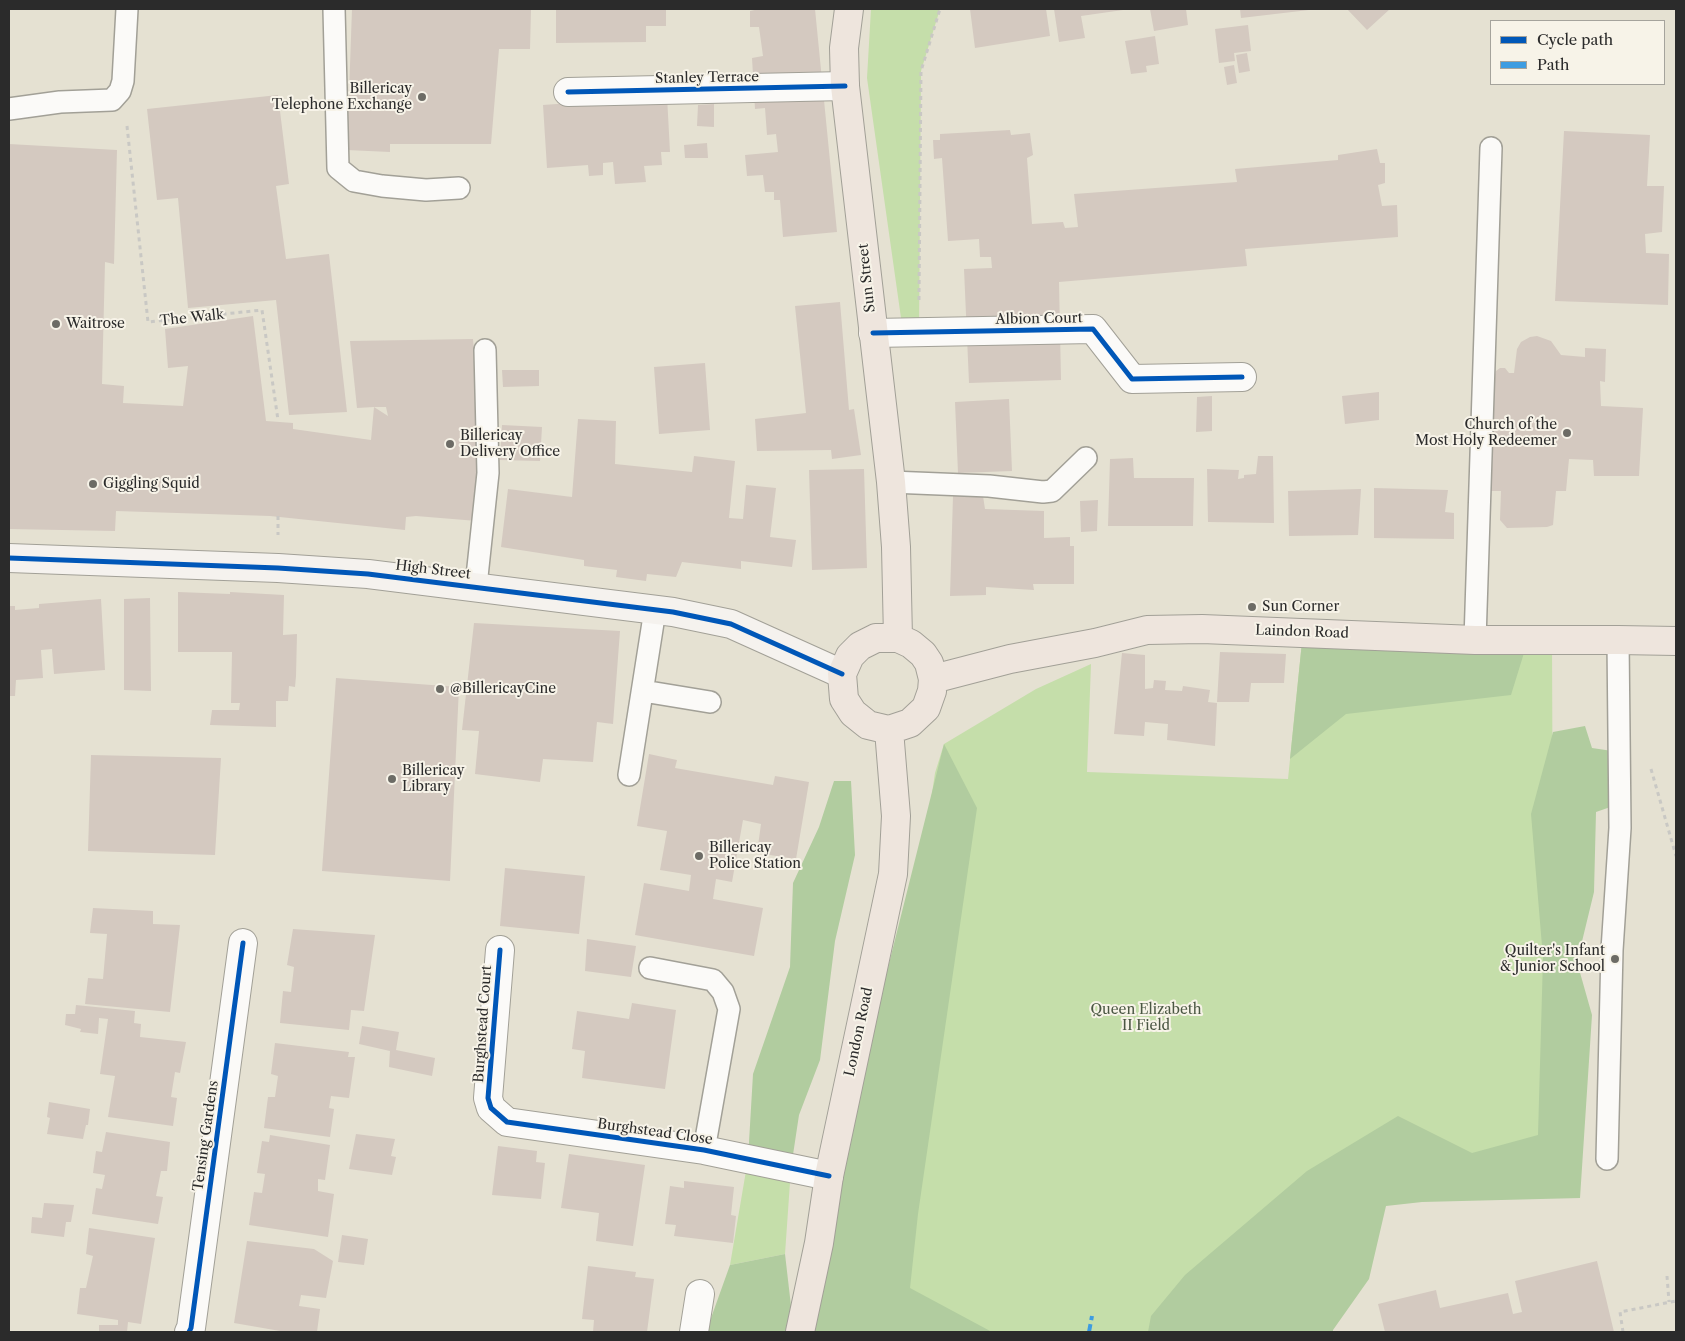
<!DOCTYPE html>
<html>
<head>
<meta charset="utf-8">
<style>
	body { margin:0 }
	#map { position:relative; width:1685px; height:1341px; overflow:hidden; background:#e5e1d2; font-family:"Libre Caslon Text",serif }
	canvas { display:block }
	.frame { position:absolute; inset:0; border:10px solid #2b2b2b; pointer-events:none }
	.legend { position:absolute; left:1490px; top:20px; width:175px; height:65px; box-sizing:border-box; background:#f7f3e8; border:1px solid #a5a39c; margin:0; padding:6px 9px; list-style:none; font-size:15px; color:#2b2b2b }
	.legend li { display:flex; align-items:center; gap:10px; height:25px }
	.legend b { width:25px; border:1px solid #a5a39c }
</style>
</head>
<body>
<div id="map">
<canvas width="1685" height="1341"></canvas>
<div class="frame"></div>
<ul class="legend">
<li><b style="height:6px;background:#0057b8"></b>Cycle path</li>
<li><b style="height:6px;background:#3d9ce1"></b>Path</li>
</ul>
</div>
<script>
const g = document.querySelector('canvas').getContext('2d');
g.lineJoin = 'round';
function fillPath(path, color) {
  g.fillStyle = color;
  g.fill(path, 'evenodd');
}
function shape(rows) {
  const path = new Path2D();
  for (const r of rows) {
    path.moveTo(r[0], r[1]);
    for (let i = 2; i < r.length; i += 2) path.lineTo(r[i], r[i + 1]);
  }
  return path;
}
function strokePath(path, color, width, dash) {
  g.strokeStyle = color;
  g.lineWidth = width;
  g.lineCap = dash ? 'butt' : 'round';
  g.setLineDash(dash || []);
  g.stroke(path);
}
function label(font, color, halo, rows, align = 'center') {
  g.font = font + ' "Libre Caslon Text",serif';
  g.lineWidth = 4;
  g.setLineDash([]);
  g.textBaseline = 'middle';
  g.strokeStyle = halo;
  g.fillStyle = color;
  for (const [text, x, y, turn = 0] of rows) {
    g.save();
    g.translate(x, y);
    g.rotate((+turn || 0) * Math.PI / 180);
    g.textAlign = isNaN(turn) ? turn : align;
    if (halo) g.strokeText(text, 0, 0);
    g.fillText(text, 0, 0);
    g.restore();
  }
}
const green = shape([
	[871,9,940,9,921,71,919,332,903,332,867,78],
	[1303,632,1552,640,1554,1167,1325,1185,1333,1332,852,1332,935,773,944,744,1036,689,1091,664,1087,772,1288,779],
	[748,1159,791,1168,785,1254,730,1265]
]);
const forest = shape([
	[1303,632,1528,640,1511,695,1346,714,1290,759],
	[1585,726,1592,748,1619,752,1619,804,1596,812,1594,892,1577,962,1592,1015,1580,1198,1422,1202,1386,1206,1369,1279,1333,1330,1333,1332,1148,1332,1151,1316,1185,1275,1307,1171,1398,1116,1472,1153,1538,1135,1543,958,1531,814,1553,732],
	[944,744,977,808,918,1214,910,1288,992,1332,800,1332,819,1243],
	[834,781,851,781,855,855,835,941,820,1060,799,1115,791,1168,748,1159,753,1074,790,967,793,883,819,827],
	[785,1254,794,1332,706,1332,730,1265]
]);
const building = shape([
	[352,9,531,9,530,49,499,49,491,144,390,144,390,152,347,150],
	[556,9,666,9,666,26,646,26,646,42,556,43],
	[759,9,815,9,837,232,783,237,780,200,774,200,774,192,765,192,763,175,747,176,745,155,778,152,776,134,767,135,765,108,755,109,752,58,763,56,759,27,750,27,750,11],
	[970,9,1046,9,1050,36,975,48],
	[1054,9,1123,9,1123,10,1081,16,1085,38,1059,42],
	[1150,9,1186,9,1188,25,1154,31],
	[1240,9,1309,9,1309,10,1241,18],
	[1347,9,1390,9,1367,30],
	[1248,25,1251,51,1234,53,1235,61,1219,63,1215,29],
	[1155,36,1159,64,1146,66,1147,72,1131,74,1125,41],
	[1247,53,1250,71,1239,73,1236,55],
	[1234,65,1237,83,1227,85,1224,67],
	[278,95,289,184,276,186,286,259,329,254,347,412,289,415,276,300,188,308,178,198,157,200,147,109],
	[667,96,670,152,661,152,662,165,644,166,646,182,615,184,613,162,603,163,603,175,589,176,588,165,547,168,543,105],
	[714,104,714,127,697,126,698,105],
	[1010,130,1011,135,1030,133,1033,155,1027,158,1032,224,1063,222,1065,228,1078,227,1074,194,1237,182,1235,169,1338,160,1338,155,1377,149,1380,163,1385,163,1385,183,1378,185,1382,206,1397,205,1398,237,1245,249,1247,266,1059,282,1061,380,969,383,964,269,992,268,991,257,980,257,979,239,948,241,942,158,934,159,933,140,940,140,940,134],
	[1564,131,1650,135,1647,186,1664,186,1662,232,1645,234,1646,253,1669,254,1668,305,1555,301],
	[707,143,708,158,685,158,684,145],
	[9,144,117,150,114,264,105,262,102,384,124,386,123,403,183,406,188,366,168,368,165,329,253,316,266,421,293,423,293,429,371,440,374,407,357,408,350,341,473,339,484,472,477,521,416,516,406,517,405,530,270,516,116,511,115,531,9,529],
	[374,407,386,407,388,416],
	[840,302,849,410,854,409,861,455,832,459,831,450,757,451,755,419,806,413,795,306],
	[1537,336,1551,341,1561,355,1585,357,1585,348,1606,349,1605,382,1600,381,1601,406,1643,408,1639,476,1594,476,1593,460,1569,459,1566,491,1556,491,1553,525,1547,527,1507,528,1500,520,1501,491,1491,491,1493,381,1496,371,1500,368,1505,368,1509,373,1514,373,1517,349,1521,342,1530,337],
	[705,363,710,430,659,434,654,367],
	[502,370,539,370,539,386,503,387],
	[1379,392,1379,420,1345,424,1342,396],
	[1212,396,1212,431,1196,432,1197,397],
	[1009,399,1012,471,958,473,955,402],
	[578,419,616,421,615,464,692,472,694,456,735,461,729,518,743,519,746,485,776,488,770,537,796,540,792,567,741,561,741,569,682,562,676,577,647,574,646,581,616,577,617,570,584,566,584,560,501,547,508,489,572,497],
	[502,425,542,427,540,461,500,460],
	[1258,456,1273,456,1274,523,1208,522,1207,469,1239,470,1238,479,1244,478,1244,475,1256,474],
	[1133,458,1134,478,1194,478,1193,526,1108,526,1110,459],
	[864,469,867,568,812,570,809,470],
	[1374,488,1448,490,1445,512,1454,513,1454,539,1374,538],
	[1361,489,1358,535,1289,536,1288,491],
	[953,496,983,496,985,509,1044,511,1044,538,1070,537,1070,546,1074,546,1074,584,1033,584,1034,590,986,587,986,595,950,596],
	[1098,500,1097,531,1081,532,1080,501],
	[178,592,230,594,230,592,284,595,283,635,297,634,296,676,295,687,289,686,288,701,276,701,276,727,210,725,212,710,239,710,240,703,231,703,232,652,178,652],
	[150,598,151,691,124,690,124,599],
	[101,599,105,670,54,674,52,649,41,650,43,678,16,680,15,696,9,696,9,606,15,606,15,610,39,608,39,604],
	[474,623,620,631,613,724,597,722,593,762,543,759,540,782,475,774,479,731,462,730],
	[1220,652,1286,654,1284,683,1251,683,1249,702,1217,702],
	[1122,653,1145,655,1145,689,1153,688,1154,680,1166,681,1165,690,1182,691,1183,686,1210,690,1208,702,1217,703,1215,746,1167,740,1168,724,1145,722,1144,736,1114,734],
	[336,678,459,687,450,881,322,871],
	[649,754,677,760,675,768,773,785,775,776,809,782,796,859,757,853,761,824,743,820,732,882,716,879,713,899,763,908,754,956,635,935,644,883,689,891,691,875,660,870,667,831,637,826],
	[91,755,221,758,215,855,88,851],
	[505,868,585,876,579,934,500,926],
	[93,908,153,911,153,924,180,925,170,1012,85,1004,88,978,103,979,107,934,90,933],
	[293,929,375,935,364,1011,351,1010,349,1030,280,1023,283,991,291,992,294,967,287,965],
	[587,939,636,946,631,977,585,971],
	[632,1003,676,1010,665,1089,582,1078,585,1051,572,1049,577,1011,629,1019],
	[76,1005,135,1011,134,1023,141,1024,140,1037,186,1042,180,1073,175,1072,171,1097,177,1098,173,1126,108,1117,115,1076,100,1074,108,1019,99,1018,98,1034,80,1032,81,1029,65,1025,66,1014,75,1014],
	[362,1026,399,1032,396,1050,435,1058,432,1076,389,1067,390,1051,359,1044],
	[275,1043,349,1052,348,1057,355,1057,349,1098,331,1096,329,1108,334,1109,330,1137,264,1128,268,1097,275,1097,278,1076,271,1074],
	[49,1102,90,1109,88,1125,86,1125,83,1139,47,1134,50,1118,47,1117],
	[106,1132,170,1142,167,1171,161,1171,156,1196,163,1197,158,1224,92,1214,96,1188,102,1189,105,1175,93,1173,96,1151,102,1152],
	[356,1134,395,1139,391,1156,396,1157,392,1175,349,1169],
	[270,1135,330,1145,325,1180,318,1179,318,1191,334,1194,328,1237,249,1225,254,1192,262,1193,265,1174,257,1173,262,1141,269,1142],
	[498,1146,537,1151,536,1162,545,1163,541,1199,492,1195],
	[569,1154,645,1165,633,1246,596,1241,599,1213,561,1208],
	[684,1181,734,1187,731,1215,736,1216,733,1243,674,1236,676,1225,665,1224,670,1186,684,1188],
	[44,1203,74,1205,71,1222,66,1222,64,1237,31,1233,32,1217,42,1218],
	[89,1228,155,1238,141,1324,128,1322,127,1332,99,1332,99,1325,118,1325,118,1320,77,1314,80,1288,86,1288,93,1256,86,1254],
	[342,1235,368,1239,364,1265,338,1262],
	[247,1241,314,1249,333,1261,326,1298,301,1295,299,1306,320,1309,317,1332,286,1332,234,1323],
	[1597,1261,1614,1332,1385,1332,1378,1304,1436,1290,1440,1308,1508,1293,1513,1314,1522,1312,1515,1281],
	[588,1266,636,1272,635,1277,654,1279,647,1332,593,1332,594,1320,582,1319]
]);
const path = shape([
	[127,126,148,322,262,310,278,420],
	[919,300,921,71,940,9],
	[278,516,278,535],
	[1651,769,1676,856],
	[1667,1276,1669,1302],
	[1623,1332,1620,1312,1676,1301]
]);
const service = shape([
	[334,9,338,168,354,181,382,186,426,190,459,188],
	[9,109,60,102,112,100,120,91,123,81,127,9],
	[891,482,989,486,1043,492,1052,491,1086,458],
	[476,586,488,473,485,350],
	[1475,640,1491,148],
	[643,691,710,702],
	[629,775,655,610],
	[650,968,713,980,723,992,729,1009,704,1150],
	[1607,1159,1612,950,1620,828,1618,640]
]);
const minor = shape([
	[568,92,845,86],
	[873,333,1093,329,1132,379,1242,377],
	[500,950,488,1098,491,1108,507,1122,704,1150,829,1176],
	[189,1332,191,1328,243,943],
	[694,1332,700,1294]
]);
const secondary = shape([
	[9,558,278,568,368,574,673,612,731,624,842,674]
]);
const primary = shape([
	[849,9,844,48,845,86,891,482,896,547,898,638],
	[876,638,898,638,911,644,923,654,929,663,933,679,932,691,926,708,910,723,889,730,868,725,853,713,844,699,842,674,850,656,860,646,876,638],
	[933,679,1010,659,1095,643,1147,630,1202,629,1475,640,1618,640,1676,641],
	[800,1332,819,1243,829,1176,893,874,896,816,889,730]
]);
const quiet = shape([
	[1089,1332,1092,1316]
]);
const cycleway = shape([
	[568,92,845,86],
	[873,333,1093,329,1132,379,1242,377],
	[9,558,278,568,368,574,673,612,731,624,842,674],
	[500,950,488,1098,491,1108,507,1122,704,1150,829,1176],
	[189,1332,191,1328,243,943]
]);
const markers = [
	[422,97,5,"#6c6b65"],
	[56,324,5,"#6c6b65"],
	[1567,433,5,"#6c6b65"],
	[450,444,5,"#6c6b65"],
	[93,484,5,"#6c6b65"],
	[1252,607,5,"#6c6b65"],
	[440,689,5,"#6c6b65"],
	[392,779,5,"#6c6b65"],
	[699,856,5,"#6c6b65"],
	[1615,959,5,"#6c6b65"]
];
const streetNames = [
	["Stanley Terrace",707,78,-1],
	["Sun Street",867,278,-96],
	["The Walk",192,318,-6],
	["Albion Court",1039,319,-1],
	["High Street",433,570,7],
	["Laindon Road",1302,632,2],
	["Burghstead Court",483,1024,-86],
	["London Road",859,1032,-78],
	["Burghstead Close",655,1132,8],
	["Tensing Gardens",206,1136,-82]
];
const poiNames = [
	["Billericay",412,89,"right"],
	["Telephone Exchange",412,105,"right"],
	["Waitrose",66,324],
	["Church of the",1557,425,"right"],
	["Most Holy Redeemer",1557,441,"right"],
	["Billericay",460,436],
	["Delivery Office",460,452],
	["Giggling Squid",103,484],
	["Sun Corner",1262,607],
	["@BillericayCine",450,689],
	["Billericay",402,771],
	["Library",402,787],
	["Billericay",709,848],
	["Police Station",709,864],
	["Quilter's Infant",1605,951,"right"],
	["& Junior School",1605,967,"right"]
];
const parkNames = [
	["Queen Elizabeth",1146,1010],
	["II Field",1146,1026]
];
fillPath(green, '#c5deaa');
fillPath(forest, '#b1cc9f');
fillPath(building, '#d4c9c0');
strokePath(service, '#a2a097', 24);
strokePath(minor, '#a2a097', 30);
strokePath(secondary, '#a2a097', 30);
strokePath(primary, '#a2a097', 30);
strokePath(path, '#c9c8c4', 3, [4, 4]);
strokePath(service, '#fbfaf8', 21);
strokePath(minor, '#fbfaf8', 28);
strokePath(secondary, '#f5f2ee', 28);
strokePath(primary, '#eee5dd', 28);
strokePath(quiet, '#3d9ce1', 4, [8, 4]);
strokePath(cycleway, '#0057b8', 5);
for (const [x, y, r, color] of markers) {
  const dot = new Path2D();
  dot.arc(x, y, r, 0, 2 * Math.PI);
  g.fillStyle = color;
  g.fill(dot);
  strokePath(dot, '#f7f3e8', 2);
}
label('14px', '#2b2b2b', '#f7f3e8', streetNames);
label('14px', '#2b2b2b', '#f7f3e8', poiNames, 'left');
label('14px', '#4b5743', '#f7f3e8', parkNames);
</script>
</body>
</html>
